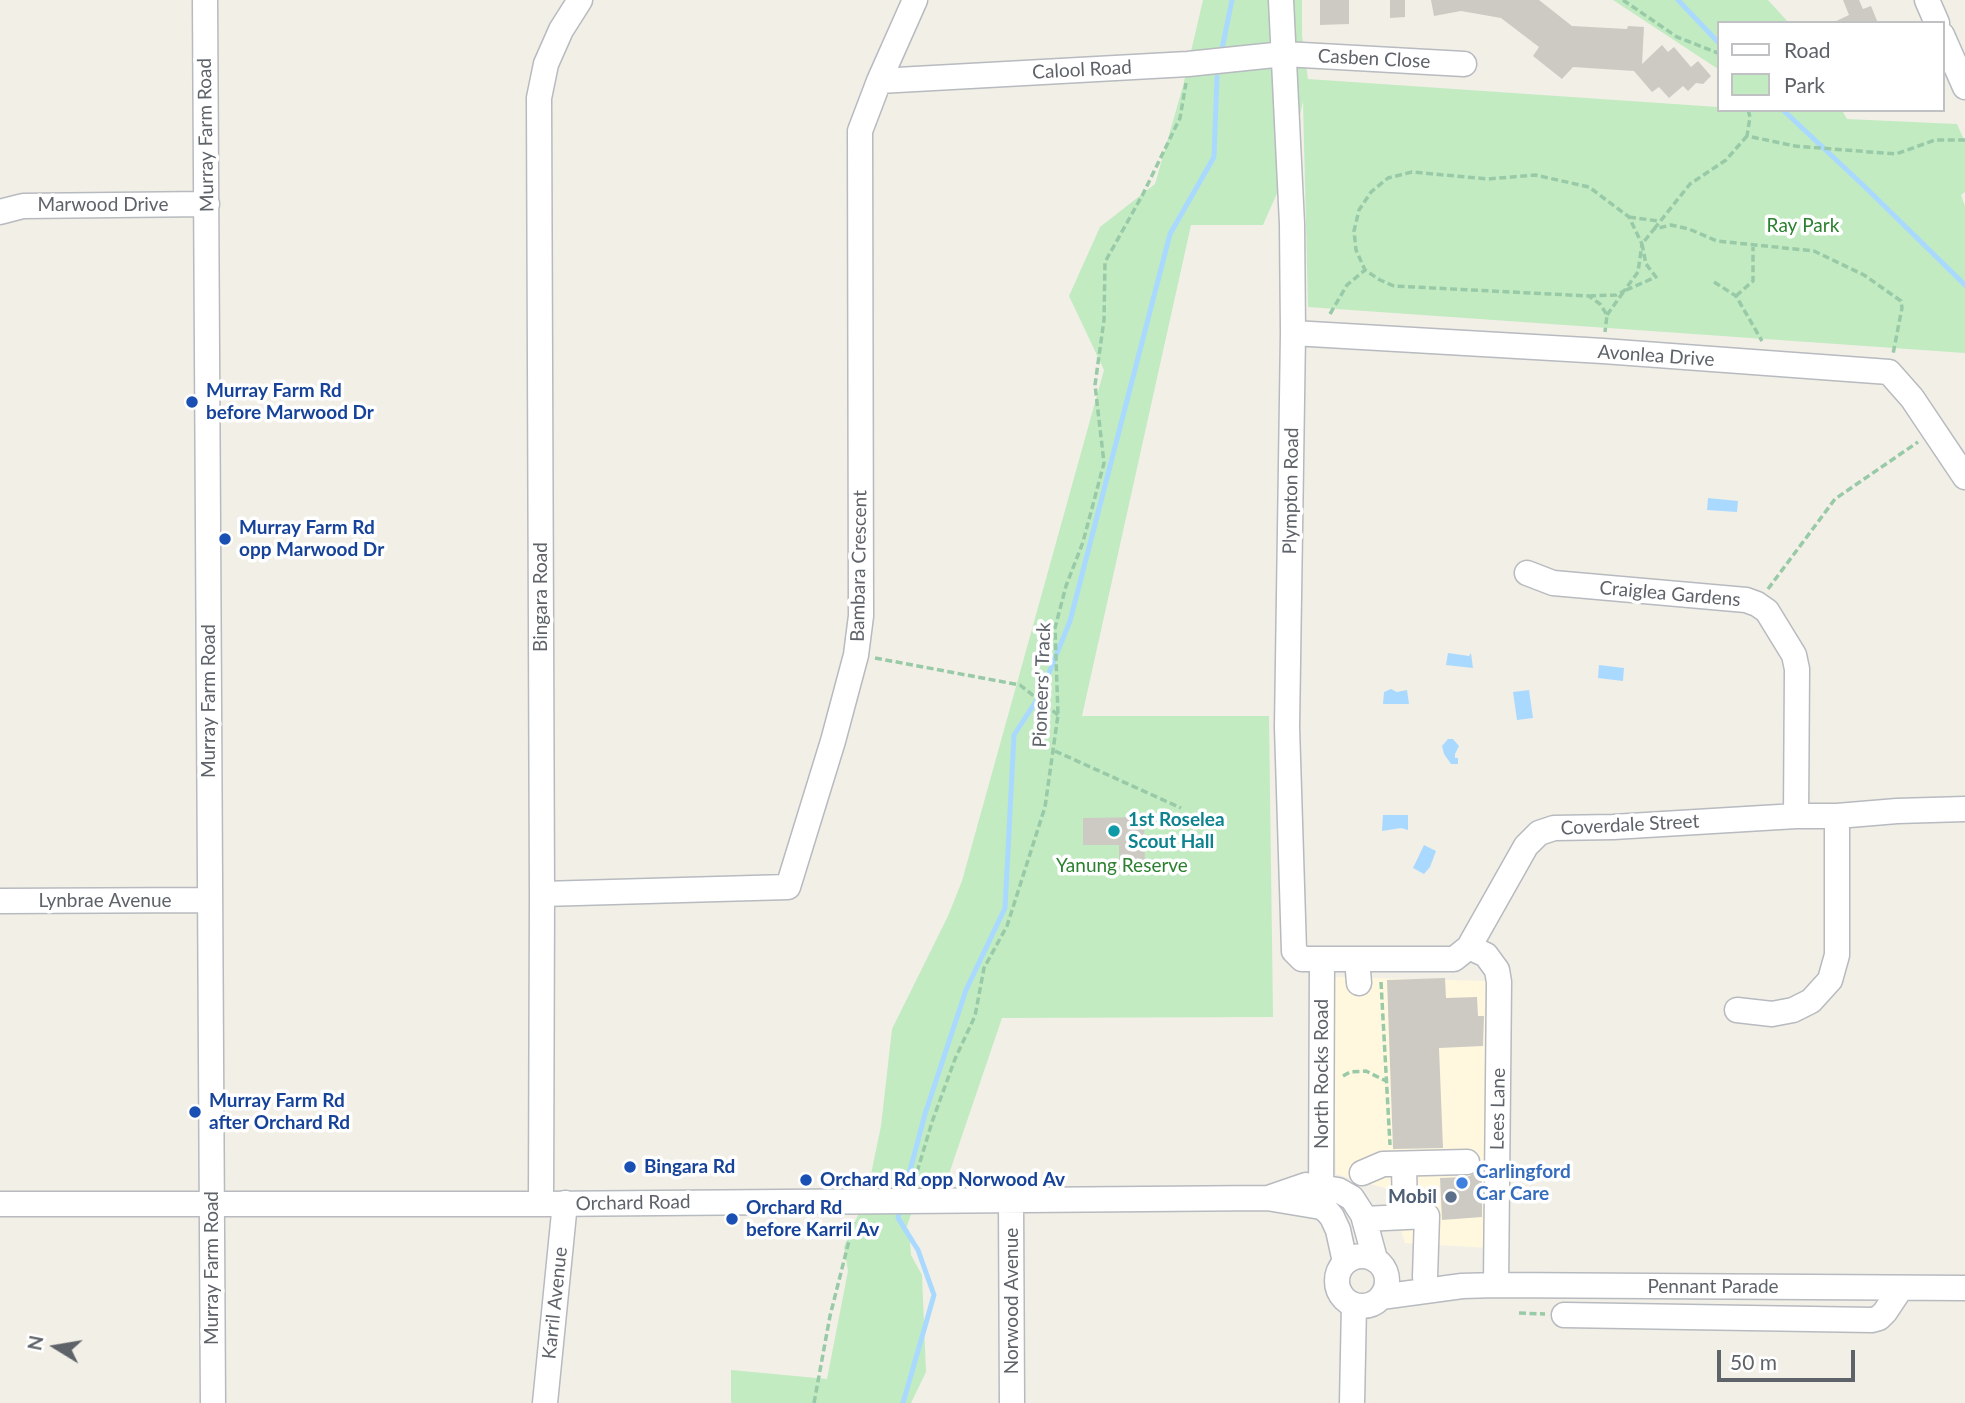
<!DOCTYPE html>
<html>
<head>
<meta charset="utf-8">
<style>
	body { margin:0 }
	#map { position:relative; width:1965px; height:1403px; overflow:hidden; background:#f2efe7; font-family:Lato,sans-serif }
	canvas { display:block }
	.legend { position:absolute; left:1717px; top:21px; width:228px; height:91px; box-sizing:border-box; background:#fff; border:2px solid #bfc1c3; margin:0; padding:9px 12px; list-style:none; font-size:21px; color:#5e6369 }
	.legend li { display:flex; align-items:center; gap:14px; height:35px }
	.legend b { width:35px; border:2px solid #bfc1c3 }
	.north { position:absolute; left:21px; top:1312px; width:70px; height:70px; -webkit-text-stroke:5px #fff; paint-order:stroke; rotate:281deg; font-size:19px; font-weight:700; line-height:28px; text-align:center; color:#5e6369 }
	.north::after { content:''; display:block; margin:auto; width:24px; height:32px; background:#5e6369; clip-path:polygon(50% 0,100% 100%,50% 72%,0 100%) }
	.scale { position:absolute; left:1717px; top:1350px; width:138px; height:32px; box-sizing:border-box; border:4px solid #5e6369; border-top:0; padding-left:9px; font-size:21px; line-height:24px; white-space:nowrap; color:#5e6369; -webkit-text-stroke:5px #fff; paint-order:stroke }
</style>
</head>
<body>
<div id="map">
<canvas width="1965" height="1403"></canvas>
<ul class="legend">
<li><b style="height:9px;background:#fff"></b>Road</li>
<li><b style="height:19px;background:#c2ebc2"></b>Park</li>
</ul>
<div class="north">N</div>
<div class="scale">50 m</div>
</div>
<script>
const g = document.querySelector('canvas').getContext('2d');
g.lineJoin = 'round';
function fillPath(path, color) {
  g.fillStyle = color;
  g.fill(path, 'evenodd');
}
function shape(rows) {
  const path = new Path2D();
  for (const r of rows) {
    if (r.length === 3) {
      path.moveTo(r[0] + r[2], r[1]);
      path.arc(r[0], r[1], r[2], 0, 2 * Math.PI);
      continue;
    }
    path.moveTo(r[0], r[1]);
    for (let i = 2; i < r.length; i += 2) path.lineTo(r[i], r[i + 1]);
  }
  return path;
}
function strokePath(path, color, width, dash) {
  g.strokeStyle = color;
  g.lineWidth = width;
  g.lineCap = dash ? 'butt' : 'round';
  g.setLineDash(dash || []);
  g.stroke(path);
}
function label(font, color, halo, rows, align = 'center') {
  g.font = font + ' Lato,sans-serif';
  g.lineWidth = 7;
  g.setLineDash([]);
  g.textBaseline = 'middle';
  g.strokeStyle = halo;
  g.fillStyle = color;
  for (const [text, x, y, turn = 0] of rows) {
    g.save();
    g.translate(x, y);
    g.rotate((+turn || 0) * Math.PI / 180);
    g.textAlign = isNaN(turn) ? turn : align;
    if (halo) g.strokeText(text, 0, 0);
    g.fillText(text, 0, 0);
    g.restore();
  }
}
const commercial = shape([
	[1331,977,1486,981,1489,1248,1405,1243,1388,1189,1336,1174]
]);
const green = shape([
	[1203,0,1302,0,1302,36,1308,79,1718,107,1718,110,1842,110,1847,119,1957,124,1965,142,1965,192,1961,195,1965,206,1965,353,1308,307,1303,101,1290,164,1263,225,1191,225,1082,716,1269,716,1273,1017,1002,1018,949,1174,925,1174,906,1229,909,1230,911,1255,922,1275,926,1372,911,1403,731,1403,731,1370,827,1379,848,1271,844,1247,876,1174,871,1174,881,1126,892,1029,948,916,962,881,1104,370,1069,296,1100,227,1155,184,1183,86],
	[1613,0,1768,0,1789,23,1718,23,1718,69]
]);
const water = shape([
	[1708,498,1738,501,1737,512,1707,510],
	[1448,653,1469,656,1471,653,1473,668,1446,665],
	[1599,665,1624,668,1623,681,1598,678],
	[1391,689,1397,692,1407,690,1409,704,1383,704,1384,692],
	[1529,690,1533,718,1517,720,1513,692],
	[1448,739,1453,739,1459,746,1455,754,1455,758,1458,758,1458,764,1451,764,1444,754,1442,746],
	[1383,815,1408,815,1408,830,1401,828,1382,831],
	[1424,845,1436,851,1430,867,1424,874,1413,868]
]);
const stream = shape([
	[1678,0,1718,42],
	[1222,49,1232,0],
	[1783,110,1864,186,1965,285],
	[904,1193,925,1114,966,990,1005,908,1014,735,1040,695,1070,621,1170,234,1214,157,1217,77],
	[900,1209,898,1218,918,1250,934,1295,903,1403]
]);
const building = shape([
	[1320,0,1349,0,1349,24,1320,25],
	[1390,0,1405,0,1405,17,1390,18],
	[1431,0,1539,0,1572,26,1627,29,1628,26,1644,27,1642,64,1662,45,1668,52,1674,47,1691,67,1698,61,1711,76,1703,84,1696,83,1688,91,1683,86,1669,98,1659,87,1652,92,1634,71,1573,67,1562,79,1533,56,1539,47,1501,18,1461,11,1434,16],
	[1843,0,1859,0,1863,9,1871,6,1878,23,1832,23,1849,15],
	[1144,817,1145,868,1119,867,1119,845,1083,845,1083,818],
	[1445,978,1446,998,1477,997,1478,1016,1484,1016,1483,1046,1439,1048,1443,1148,1393,1149,1387,980],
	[1477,1172,1482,1172,1482,1217,1442,1220,1440,1178,1467,1177]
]);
const path = shape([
	[1623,0,1677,37,1718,53],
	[1748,110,1750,117,1747,136,1795,146,1896,154,1935,140,1965,140],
	[1629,217,1658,221],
	[1654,229,1690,184,1726,160,1747,136],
	[1714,282,1736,296,1762,341],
	[1589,296,1616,295,1624,291,1638,272,1642,244,1629,217,1589,187,1535,175,1488,179,1412,172,1388,178,1371,192,1359,210,1354,231,1356,250,1365,270,1380,280,1394,286,1589,296,1600,304,1607,315,1605,332],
	[1736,296,1753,281,1753,247],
	[1330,314,1347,285,1365,270],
	[1607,315,1624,291,1656,277,1646,264,1642,244,1654,229,1671,225,1689,229,1717,241,1814,251,1864,275,1901,301,1902,308,1893,354],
	[1768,589,1835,499,1918,442],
	[875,658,1020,685,1058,715],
	[1055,751,1181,808],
	[1381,982,1390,1145],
	[1343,1076,1350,1072,1366,1071,1386,1081],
	[914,1182,932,1122,955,1059,975,1016,984,968,1007,926,1045,807,1058,715,1055,628,1066,586,1083,542,1104,463,1095,385,1104,320,1105,262,1143,194,1180,118,1186,83],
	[1519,1313,1545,1314],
	[814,1403,830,1316,854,1221]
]);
const minor = shape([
	[205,0,213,1403],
	[1281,0,1292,224,1293,333,1287,727,1294,951,1302,959,1454,959,1469,947,1526,846,1539,833,1554,828,1613,827,1796,816,1837,816,1897,811,1965,809],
	[1927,0,1937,23],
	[1942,35,1965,87],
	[879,81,1188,64,1284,54,1464,64],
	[0,212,23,206,207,204],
	[1293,333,1603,351,1889,372,1912,398,1965,477],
	[1527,573,1553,583,1746,600,1757,604,1767,611,1794,655,1797,669,1796,816],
	[542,894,788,887,833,741,856,655,861,616,860,131,879,81,915,0],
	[0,901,210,900],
	[1469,947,1486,955,1497,970,1499,982,1496,1285],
	[1357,959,1359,983],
	[1737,1010,1772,1014,1793,1010,1811,1001,1830,980,1837,955,1837,816],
	[1404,1164,1405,1217],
	[1362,1173,1383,1164,1467,1162],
	[1271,1197,1306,1185,1338,1190,1352,1198,1363,1215,1375,1259],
	[1011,1200,1012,1403],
	[0,1204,541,1204,1267,1198,1321,1207,1327,1211,1332,1217,1338,1230,1345,1262],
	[541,1204,542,894,539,98,546,64,561,30,580,0],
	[1321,1207,1322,960],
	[1364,1219,1427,1216,1425,1277],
	[1362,1281,25],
	[1381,1297,1462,1286,1496,1285,1965,1288],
	[1564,1315,1872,1320,1879,1318,1885,1312,1901,1288],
	[545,1403,565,1203],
	[1352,1403,1354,1305]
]);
const markers = [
	[192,402,7,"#1a4fb4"],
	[225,539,7,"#1a4fb4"],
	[1114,831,7,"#0f9aa8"],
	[195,1112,7,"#1a4fb4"],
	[630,1167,7,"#1a4fb4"],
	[806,1180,7,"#1a4fb4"],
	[1462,1183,7,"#3f7fe0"],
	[1451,1197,7,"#5c6f8a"],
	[732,1219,7,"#1a4fb4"]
];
const streetNames = [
	["Casben Close",1374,59,3],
	["Calool Road",1082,70,-3],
	["Murray Farm Road",206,135,-91],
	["Marwood Drive",103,205],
	["Avonlea Drive",1656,356,4],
	["Plympton Road",1291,491,-89],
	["Bambara Crescent",859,566,-89],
	["Craiglea Gardens",1670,594,5],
	["Bingara Road",541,597,-90],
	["Pioneers' Track",1042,685,-88],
	["Murray Farm Road",209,701,-90],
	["Coverdale Street",1630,825,-3],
	["Lynbrae Avenue",105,901],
	["North Rocks Road",1322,1074,-90],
	["Lees Lane",1498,1109,-89],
	["Orchard Road",633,1203,-1],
	["Murray Farm Road",212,1268,-90],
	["Pennant Parade",1713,1287],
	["Norwood Avenue",1012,1301,-90],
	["Karril Avenue",555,1303,-84]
];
const parkNames = [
	["Ray Park",1803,226],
	["Yanung Reserve",1122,866]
];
const transitNames = [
	["Murray Farm Rd",206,391],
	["before Marwood Dr",206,413],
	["Murray Farm Rd",239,528],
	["opp Marwood Dr",239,550],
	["Murray Farm Rd",209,1101],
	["after Orchard Rd",209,1123],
	["Bingara Rd",644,1167],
	["Orchard Rd opp Norwood Av",820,1180],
	["Orchard Rd",746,1208],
	["before Karril Av",746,1230]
];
const cultureNames = [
	["1st Roselea",1128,820],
	["Scout Hall",1128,842]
];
const shopNames = [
	["Carlingford",1476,1172],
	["Car Care",1476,1194]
];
const serviceNames = [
	["Mobil",1437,1197]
];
fillPath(commercial, '#fff8df');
fillPath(green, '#c2ebc2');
fillPath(water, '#aad9ff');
strokePath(stream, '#aad9ff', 5);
fillPath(building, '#cdcac4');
strokePath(minor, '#b7babf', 27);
strokePath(path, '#99caa7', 3.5, [7, 3.5]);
strokePath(minor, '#fff', 24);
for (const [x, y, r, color] of markers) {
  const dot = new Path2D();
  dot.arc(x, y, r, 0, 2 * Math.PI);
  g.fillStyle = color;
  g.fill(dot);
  strokePath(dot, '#fff', 2.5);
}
label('19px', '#5e6369', '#fff', streetNames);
label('19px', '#2c8130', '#fff', parkNames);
label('bold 19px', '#164399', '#fff', transitNames, 'left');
label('bold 19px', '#0d838f', '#fff', cultureNames, 'left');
label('bold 19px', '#366cbe', '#fff', shopNames, 'left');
label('bold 19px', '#4e5e75', '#fff', serviceNames, 'right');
</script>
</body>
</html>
